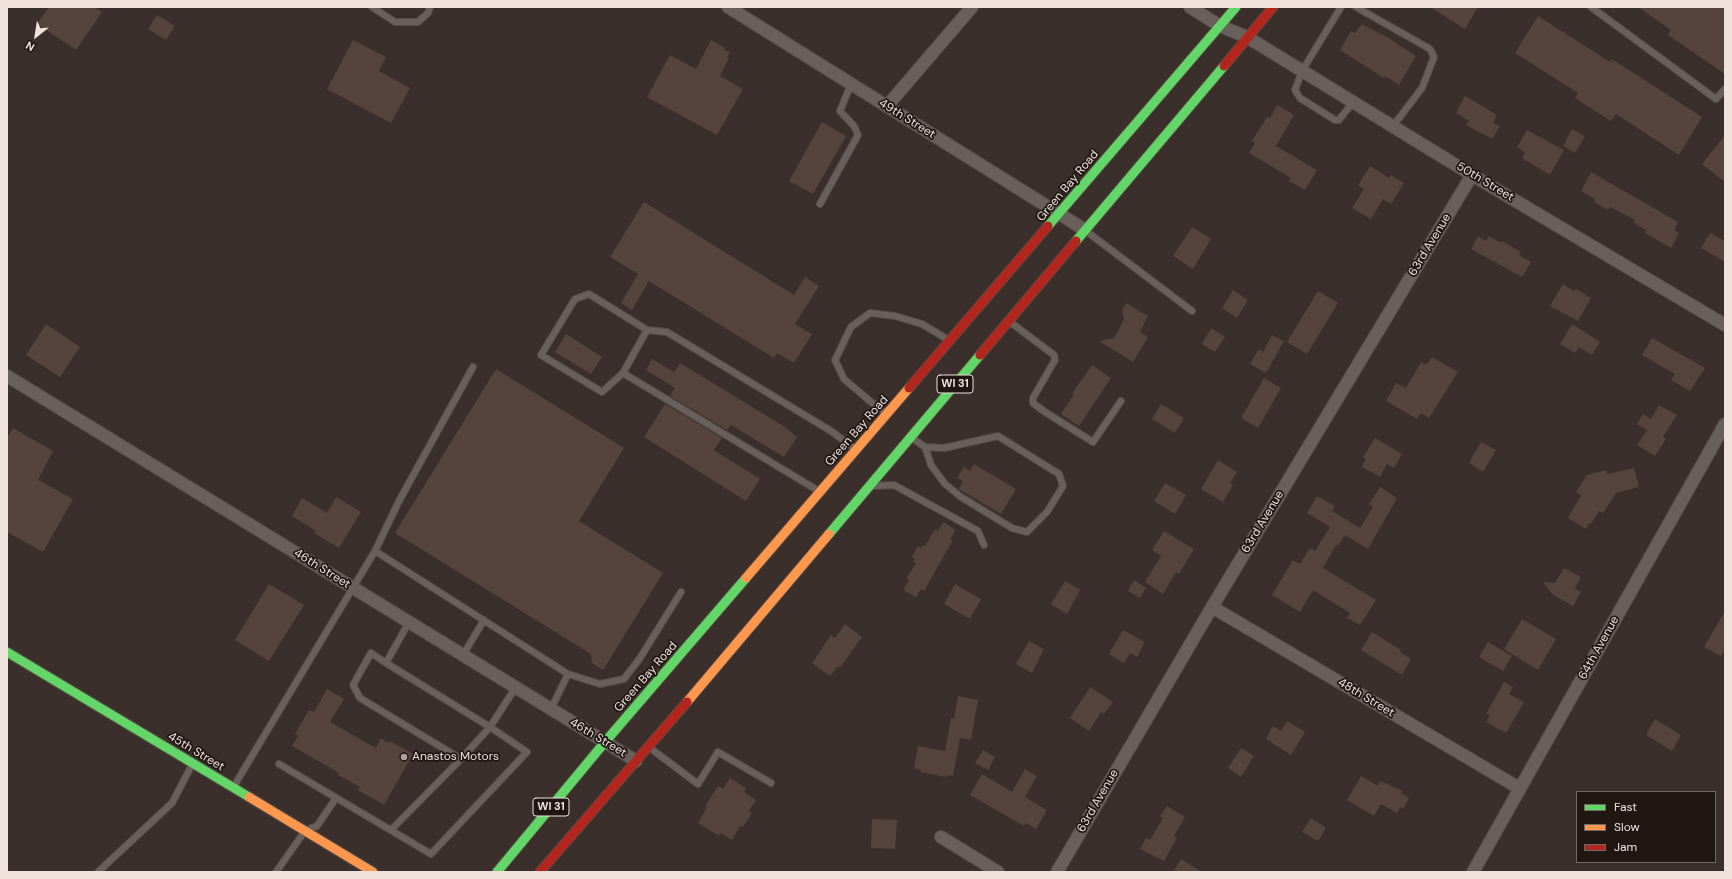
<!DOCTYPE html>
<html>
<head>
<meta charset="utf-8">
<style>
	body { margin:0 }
	#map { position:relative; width:1732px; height:879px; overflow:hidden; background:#3a2f2a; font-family:"DM Sans",sans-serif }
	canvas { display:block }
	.frame { position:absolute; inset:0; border:8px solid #efe2dc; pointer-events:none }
	.legend { position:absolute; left:1576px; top:791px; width:140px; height:72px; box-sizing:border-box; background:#201713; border:1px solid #736863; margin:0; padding:5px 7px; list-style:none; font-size:12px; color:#efe2dc }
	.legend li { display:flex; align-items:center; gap:8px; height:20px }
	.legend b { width:20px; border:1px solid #736863 }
	.north { position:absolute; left:16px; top:16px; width:40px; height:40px; -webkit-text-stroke:3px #201713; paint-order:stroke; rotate:210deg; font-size:11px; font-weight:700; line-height:16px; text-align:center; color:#efe2dc }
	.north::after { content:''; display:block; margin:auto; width:14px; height:18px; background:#efe2dc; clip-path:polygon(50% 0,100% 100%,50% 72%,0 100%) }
</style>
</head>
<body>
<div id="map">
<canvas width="1732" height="879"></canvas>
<div class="frame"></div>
<ul class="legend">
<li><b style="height:5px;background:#63d668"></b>Fast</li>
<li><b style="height:5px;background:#ff974d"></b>Slow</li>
<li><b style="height:5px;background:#b3261e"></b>Jam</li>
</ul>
<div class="north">N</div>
</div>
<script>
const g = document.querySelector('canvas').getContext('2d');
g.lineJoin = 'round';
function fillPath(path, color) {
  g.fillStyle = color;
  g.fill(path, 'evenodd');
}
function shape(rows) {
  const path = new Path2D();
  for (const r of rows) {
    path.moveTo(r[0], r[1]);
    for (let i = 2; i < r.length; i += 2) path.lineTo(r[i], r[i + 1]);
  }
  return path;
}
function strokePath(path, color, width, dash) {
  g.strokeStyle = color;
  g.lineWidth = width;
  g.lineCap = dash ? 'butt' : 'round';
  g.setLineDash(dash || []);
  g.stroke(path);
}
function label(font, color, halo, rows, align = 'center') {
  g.font = font + ' "DM Sans",sans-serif';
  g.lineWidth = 3.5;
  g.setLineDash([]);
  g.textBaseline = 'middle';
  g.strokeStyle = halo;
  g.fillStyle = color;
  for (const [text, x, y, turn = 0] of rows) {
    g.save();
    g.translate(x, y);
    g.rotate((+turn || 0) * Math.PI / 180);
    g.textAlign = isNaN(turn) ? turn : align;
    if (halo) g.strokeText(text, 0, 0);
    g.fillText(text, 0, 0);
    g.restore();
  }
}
const building = shape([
	[49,7,94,7,102,12,76,50,37,24],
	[1430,7,1478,7,1465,29],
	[1638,7,1725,7,1725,74,1668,35,1671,30],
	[157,15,175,26,166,40,148,29],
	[1538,16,1610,62,1612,59,1702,117,1679,155,1616,114,1611,121,1575,98,1578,93,1515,53],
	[1362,24,1387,37,1416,56,1399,85,1385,76,1384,78,1340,50,1351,31,1355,33],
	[353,40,386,57,379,71,410,88,391,123,327,89],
	[711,40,725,48,724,50,730,52,727,57,729,58,720,76,743,89,717,135,647,97,670,55,696,69],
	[1465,96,1497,115,1493,123,1500,126,1492,139,1466,125,1469,121,1456,113],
	[1277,105,1294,115,1276,146,1317,170,1305,190,1289,181,1291,178,1249,153,1255,143,1252,141,1267,117,1270,118],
	[822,122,846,136,813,194,789,181],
	[1572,129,1585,136,1575,153,1563,146],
	[1527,130,1564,150,1550,175,1522,158,1525,152,1517,147],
	[1725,135,1725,182,1702,164],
	[1370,166,1389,178,1391,175,1404,183,1391,204,1383,199,1371,219,1352,208,1364,189,1358,185],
	[1591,172,1678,222,1674,230,1679,233,1671,248,1645,233,1646,230,1634,223,1635,220,1610,207,1608,210,1594,202,1595,199,1581,191],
	[644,202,794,295,805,277,819,286,795,324,812,334,794,363,777,353,774,358,649,281,632,310,621,303,638,274,610,257],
	[1192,227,1211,239,1193,269,1173,256],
	[1710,233,1725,241,1725,262,1701,248],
	[1478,236,1486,241,1489,236,1501,243,1502,241,1521,252,1519,255,1531,262,1522,277,1471,249],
	[1563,284,1574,291,1576,289,1591,298,1578,321,1550,306],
	[1233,290,1248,300,1237,318,1222,308],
	[1318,291,1338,303,1307,354,1287,342],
	[1126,303,1148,316,1140,332,1148,337,1133,362,1099,341,1114,338,1124,320,1122,311],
	[46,324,80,347,60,377,26,355],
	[1572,324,1600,342,1592,355,1579,347,1575,353,1560,344],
	[1211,328,1225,337,1215,352,1202,344],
	[566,334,602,357,591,374,555,352],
	[1272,335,1284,341,1266,373,1250,364,1259,349,1263,352],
	[1652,338,1705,368,1690,391,1671,380,1675,374,1642,355],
	[1432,357,1458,372,1429,418,1421,413,1417,419,1386,401,1396,383,1406,388,1421,362,1427,365],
	[652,359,674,372,680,363,785,427,797,437,784,457,731,425,727,430,670,396,675,388,646,370],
	[1092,365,1111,378,1079,426,1061,414,1074,394,1072,393],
	[496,369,624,448,579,521,663,573,603,670,592,663,591,654,395,533],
	[1264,378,1281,388,1258,428,1241,418],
	[665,404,722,438,714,450,760,479,746,501,644,437],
	[1161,404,1184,418,1175,433,1152,419],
	[1659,405,1677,415,1663,437,1666,439,1655,456,1637,445,1647,430,1637,424,1643,414,1651,419],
	[13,428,53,451,38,480,73,499,43,552,7,532,7,438],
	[1375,438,1402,454,1394,468,1387,464,1380,477,1362,467,1366,459,1363,457],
	[1481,442,1496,450,1483,472,1469,463],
	[1218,460,1237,472,1230,483,1233,485,1223,502,1201,489],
	[974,464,1016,489,1001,514,959,489,963,481,957,478,964,467,970,471],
	[1634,468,1639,487,1616,493,1603,513,1599,511,1591,524,1589,523,1586,529,1568,518,1581,495,1576,492,1587,475,1606,470,1607,474],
	[1165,483,1186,495,1175,514,1154,501],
	[1380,487,1397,498,1368,549,1345,535,1338,546,1336,545,1323,568,1376,600,1360,625,1347,618,1350,613,1313,590,1300,612,1272,595,1293,560,1300,564,1310,548,1315,551,1330,527,1307,513,1317,496,1335,506,1332,511,1360,528,1373,507,1369,504],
	[336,497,361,512,339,548,314,533,316,531,292,516,302,498,327,513],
	[943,522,956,530,950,539,953,540,924,591,921,589,916,597,903,590,909,580,906,579,916,563,913,562,915,559,912,557,918,546,921,548,923,545,925,546,935,529,938,531],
	[1164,531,1194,549,1179,574,1176,572,1163,594,1145,582,1161,556,1152,550],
	[1564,568,1581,577,1575,588,1581,592,1573,606,1552,594,1543,582,1555,583],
	[1134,580,1146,588,1140,598,1128,591],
	[1065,581,1080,590,1067,614,1051,604],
	[269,584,304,605,269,661,235,640],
	[955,584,981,599,970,619,944,604],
	[1725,611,1725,649,1721,656,1704,647],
	[1522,619,1556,639,1538,670,1504,649],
	[845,624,862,637,840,668,838,666,830,676,812,663,831,635,835,638],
	[1123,630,1145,642,1137,657,1130,653,1124,663,1109,654],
	[1372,632,1401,650,1400,652,1411,659,1402,675,1361,650],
	[1029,641,1044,649,1032,673,1016,664],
	[1488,642,1512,656,1503,671,1479,657],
	[1504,682,1513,687,1509,694,1524,702,1506,733,1486,722,1490,716,1486,714],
	[1090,687,1113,702,1104,714,1101,712,1089,731,1070,718],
	[327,689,344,699,330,722,376,748,381,738,389,743,390,741,413,754,384,805,358,790,360,787,338,775,339,773,292,746,298,736,295,734,309,710,314,712],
	[958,696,978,700,971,740,960,738,953,776,947,775,946,777,920,772,921,770,914,768,918,746,945,751,951,718,954,719],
	[1655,719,1681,735,1672,751,1646,735],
	[1287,721,1305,732,1291,755,1266,739,1273,726,1281,731],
	[1241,748,1254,756,1241,777,1228,768],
	[983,750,995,757,988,770,975,763],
	[1025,769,1037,776,1025,797,1047,810,1036,829,1025,823,1024,826,970,795,982,774,1012,792],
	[1361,776,1378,786,1380,781,1403,791,1401,793,1409,798,1403,809,1400,807,1397,813,1381,804,1374,816,1347,800],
	[730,778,746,788,744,792,756,800,749,811,752,813,743,827,740,826,732,840,720,833,719,836,698,823,707,807,705,806,718,786,723,789],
	[1167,806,1185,817,1174,836,1177,838,1164,861,1140,849,1146,838,1150,840,1163,818,1160,816],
	[1311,818,1326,828,1318,841,1302,832],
	[872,819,897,820,895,849,871,848],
	[1181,859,1202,872,1173,872]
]);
const lane = shape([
	[372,7,395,22,418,22,428,13,430,7],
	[1341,7,1302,71,1295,90,1300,98,1335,120,1339,120,1353,102],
	[1356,7,1430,49,1434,57,1422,88,1393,126],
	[1591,7,1716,99,1725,89],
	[820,204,858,135,854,126,840,111,851,84],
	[1086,231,1192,311],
	[1010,322,1054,355,1055,360,1033,398,1033,403,1045,412,1093,442,1121,401],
	[473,367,399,501,375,551,568,674],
	[623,373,647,330],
	[885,412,871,402,844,379,835,360,851,327,870,313,895,316,922,324,947,339],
	[912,438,925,447,931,465,945,484,961,497,1012,528,1027,532,1047,512,1063,486,1059,474,998,436,944,448,925,447],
	[875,486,894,485,978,531,984,545],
	[817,490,623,373,602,392,541,355,575,299,589,294,647,330,667,332,831,431,854,448],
	[371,653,386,663,490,727,461,759,360,698,353,685,371,653],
	[463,655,484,620],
	[386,663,409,622],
	[551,709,568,674,600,684,624,679,640,658,681,592],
	[650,748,698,784,718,752,771,783],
	[279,764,431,854,527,752,490,727,516,687],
	[234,786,375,551],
	[391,830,461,759],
	[98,872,172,803,192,765],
	[276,872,305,831,317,826,336,798]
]);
const street = shape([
	[728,7,1085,230],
	[1190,7,1220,26,1247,37,1472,175,1725,325],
	[887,106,972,7],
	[7,376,636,761],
	[1212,607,1519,788],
	[941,837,998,872],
	[1057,872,1212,607,1472,175],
	[1473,872,1725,424]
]);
const fast = shape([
	[1048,226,1236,7],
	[1076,241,1224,66],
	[829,534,980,355],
	[7,652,249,797],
	[497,872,605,742,746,578]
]);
const slow = shape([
	[746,578,909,388],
	[687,702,829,534],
	[249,797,373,872]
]);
const jam = shape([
	[1224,66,1273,7],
	[980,355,1076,241],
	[909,388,1048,226],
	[540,872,687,702]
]);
const markers = [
	[404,757,4,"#b0a39e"]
];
const shields = [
	[955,384,36],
	[551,807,36]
];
const shieldNames = [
	["WI 31",955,384],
	["WI 31",551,807]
];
const streetNames = [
	["49th Street",907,119,32],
	["50th Street",1485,182,31],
	["Green Bay Road",1068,186,-50],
	["63rd Avenue",1430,245,-59],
	["Green Bay Road",857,431,-49],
	["63rd Avenue",1263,522,-59],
	["46th Street",322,569,32],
	["64th Avenue",1599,648,-61],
	["Green Bay Road",646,677,-49],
	["48th Street",1366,698,31],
	["46th Street",598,738,31],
	["45th Street",196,752,31],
	["63rd Avenue",1098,801,-60]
];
const poiNames = [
	["Anastos Motors",412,757]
];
fillPath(building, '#54443d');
strokePath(lane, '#564c48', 8);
strokePath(street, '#564c48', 14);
strokePath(fast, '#564c48', 11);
strokePath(slow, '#564c48', 11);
strokePath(jam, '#564c48', 11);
strokePath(lane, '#69605c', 6);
strokePath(street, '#69605c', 12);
strokePath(fast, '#63d668', 9);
strokePath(slow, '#ff974d', 9);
strokePath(jam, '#b3261e', 9);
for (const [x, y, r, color] of markers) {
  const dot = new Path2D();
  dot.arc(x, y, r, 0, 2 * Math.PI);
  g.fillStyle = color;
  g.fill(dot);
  strokePath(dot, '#201713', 1.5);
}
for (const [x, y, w] of shields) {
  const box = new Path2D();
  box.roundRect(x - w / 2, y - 9, w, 18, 3);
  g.fillStyle = '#201713';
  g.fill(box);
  strokePath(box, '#efe2dc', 1);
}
label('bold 11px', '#efe2dc', null, shieldNames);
label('12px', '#efe2dc', '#201713', streetNames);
label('12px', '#efe2dc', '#201713', poiNames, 'left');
</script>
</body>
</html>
